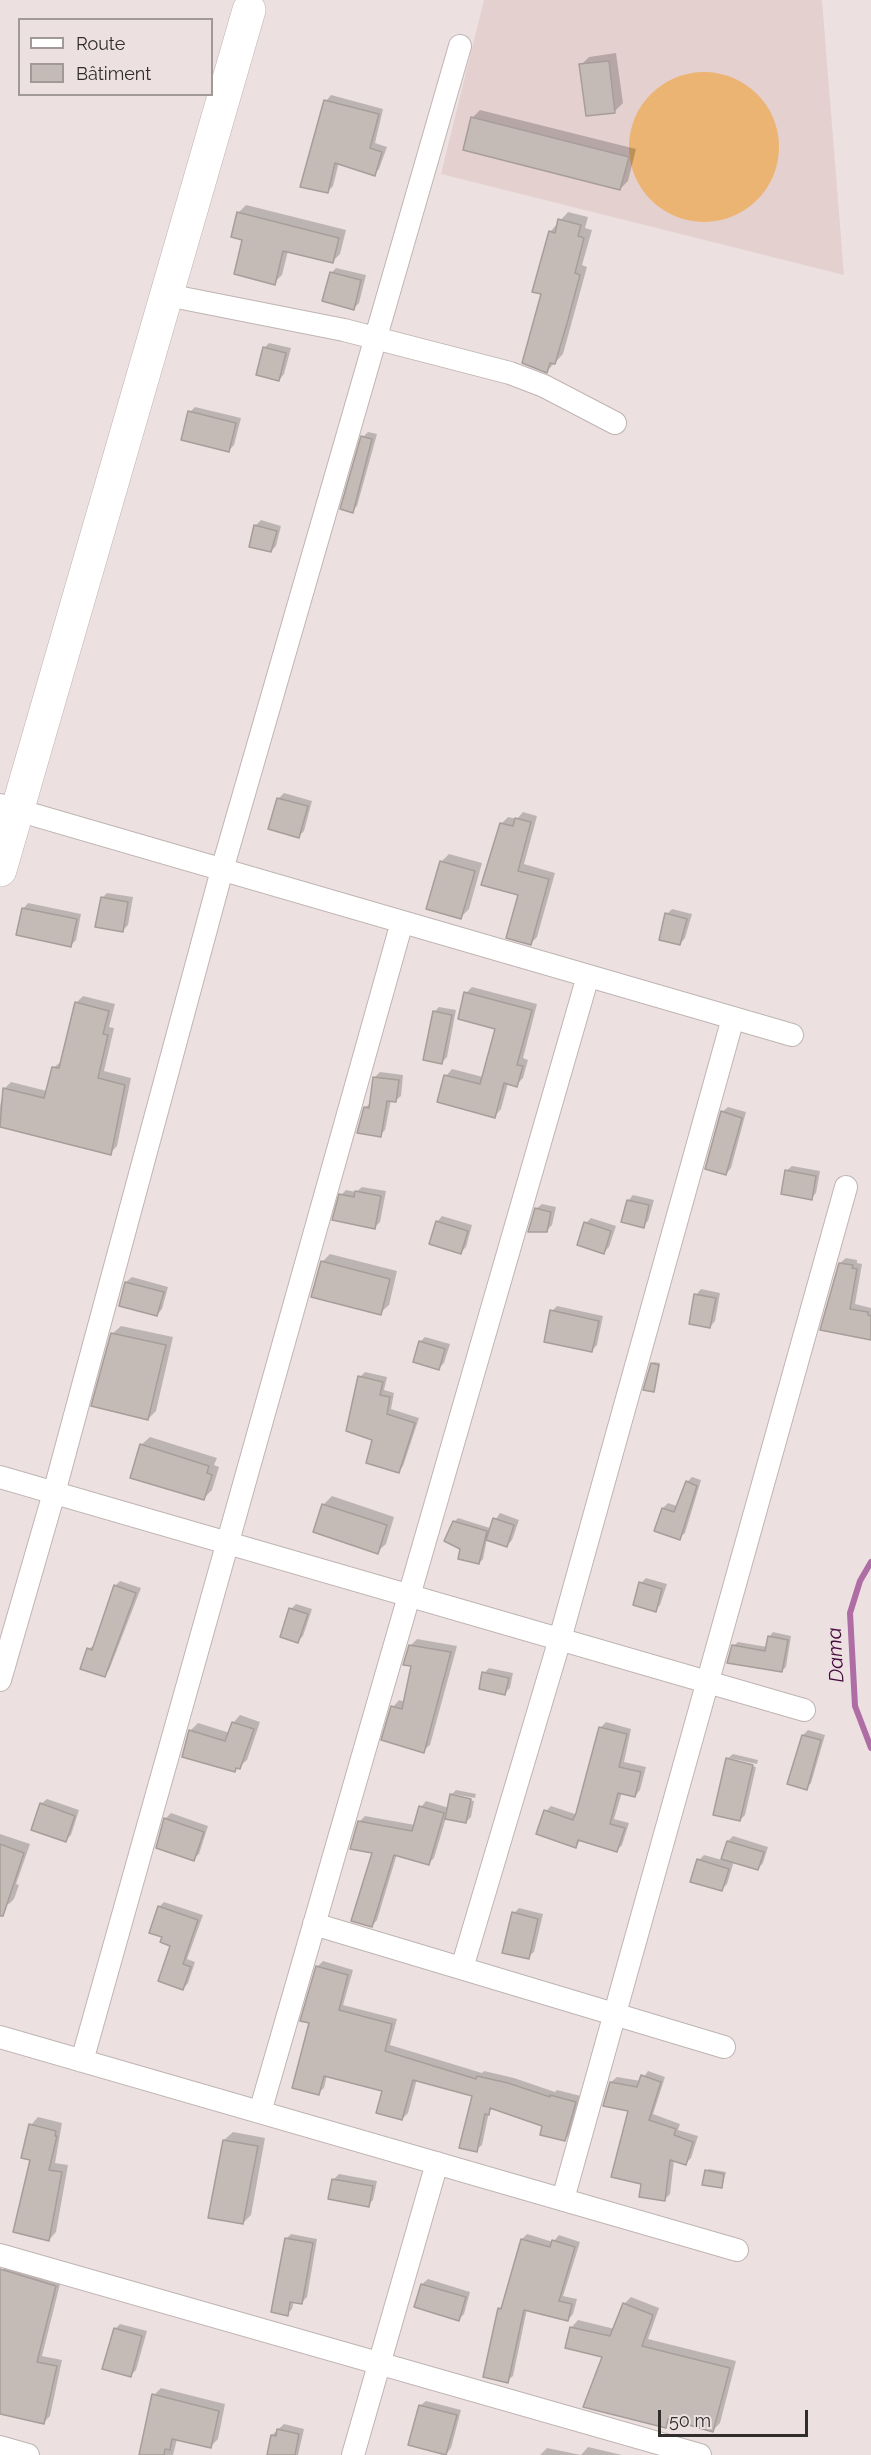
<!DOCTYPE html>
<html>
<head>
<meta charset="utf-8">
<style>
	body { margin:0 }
	#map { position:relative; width:871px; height:2455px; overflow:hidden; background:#ece1e0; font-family:Raleway,sans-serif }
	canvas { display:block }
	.legend { position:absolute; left:18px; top:18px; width:195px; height:78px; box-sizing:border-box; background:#ece1e0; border:2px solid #a19998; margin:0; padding:8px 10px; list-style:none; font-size:18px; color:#312d2d }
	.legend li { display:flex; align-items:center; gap:12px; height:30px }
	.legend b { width:30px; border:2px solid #a19998 }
	.scale { position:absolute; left:658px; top:2410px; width:150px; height:27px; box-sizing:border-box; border:3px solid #312d2d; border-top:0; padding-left:8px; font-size:18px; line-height:21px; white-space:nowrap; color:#312d2d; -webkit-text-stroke:4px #ece1e0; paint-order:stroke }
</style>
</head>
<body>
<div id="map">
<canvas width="871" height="2455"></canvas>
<ul class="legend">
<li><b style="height:8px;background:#fff"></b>Route</li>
<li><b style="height:16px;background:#c4bbb6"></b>Bâtiment</li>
</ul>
<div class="scale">50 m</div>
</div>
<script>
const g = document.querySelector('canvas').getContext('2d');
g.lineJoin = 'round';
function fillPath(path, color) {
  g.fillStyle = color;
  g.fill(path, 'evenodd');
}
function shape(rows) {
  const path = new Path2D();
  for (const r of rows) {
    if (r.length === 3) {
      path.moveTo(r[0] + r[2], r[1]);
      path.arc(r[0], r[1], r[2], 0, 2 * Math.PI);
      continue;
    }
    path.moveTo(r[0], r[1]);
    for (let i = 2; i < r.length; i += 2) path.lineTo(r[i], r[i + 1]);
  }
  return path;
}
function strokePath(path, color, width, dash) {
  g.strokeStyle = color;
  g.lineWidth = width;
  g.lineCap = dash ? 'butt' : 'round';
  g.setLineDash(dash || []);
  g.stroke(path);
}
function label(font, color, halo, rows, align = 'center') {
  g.font = font + ' Raleway,sans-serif';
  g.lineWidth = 4.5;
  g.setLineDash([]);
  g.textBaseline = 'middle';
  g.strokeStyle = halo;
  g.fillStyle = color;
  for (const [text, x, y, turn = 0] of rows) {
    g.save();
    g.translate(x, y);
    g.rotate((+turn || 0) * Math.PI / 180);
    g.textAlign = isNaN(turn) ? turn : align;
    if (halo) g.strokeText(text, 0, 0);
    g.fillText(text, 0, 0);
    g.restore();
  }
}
const built = shape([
	[484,0,822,0,844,275,441,174]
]);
const green = shape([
	[704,147,75]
]);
const shadow = shape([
	[616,53,623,103,615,111,581,65,589,57],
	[331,95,383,109,375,143,387,147,379,169,374,174,339,162,333,186,327,192,326,101],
	[480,110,636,149,628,181,620,189,472,118],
	[246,205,346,230,340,254,332,262,288,251,282,275,274,283,244,239,233,236,239,212],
	[568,212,588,217,585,228,592,230,582,265,587,267,563,354,547,371,543,293,550,232],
	[336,268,366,275,359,303,354,308,331,273],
	[269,343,291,348,284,374,279,380,264,348],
	[195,407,241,418,234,445,228,451,190,412],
	[368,432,377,434,357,506,352,511,363,437],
	[261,520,281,526,276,546,271,551,256,525],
	[284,793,312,801,304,831,299,836,270,828,279,798],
	[523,812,537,816,524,864,555,873,537,937,531,943,502,823,508,817,517,819],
	[449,854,482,863,469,909,461,917,441,862],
	[107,893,133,897,128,925,122,931,102,898],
	[28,903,81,914,76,940,71,945,23,909],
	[672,909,692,914,685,938,680,944,667,914],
	[472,987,537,1004,523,1058,528,1060,523,1078,516,1085,508,1083,501,1109,495,1116,446,1076,452,1069,483,1077,497,1028,466,993],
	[83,996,115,1004,109,1027,114,1028,104,1071,131,1078,117,1146,110,1153,0,1126,0,1106,4,1089,11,1082,47,1091,53,1068,62,1061,76,1003],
	[439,1007,456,1010,447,1057,442,1062,434,1012],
	[380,1072,403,1075,401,1096,395,1101,391,1100,385,1130,380,1135,365,1108,371,1102,374,1078],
	[728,1107,746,1112,731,1168,726,1174,722,1112],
	[792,1166,820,1171,816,1193,811,1198,786,1171],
	[362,1187,386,1191,380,1222,375,1227,341,1195,346,1190,356,1192],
	[633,1195,654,1200,648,1221,643,1226,628,1201],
	[542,1204,556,1207,552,1225,546,1231,536,1209],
	[442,1216,472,1225,466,1247,461,1252,437,1222],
	[591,1218,616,1226,609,1247,604,1252,586,1223],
	[330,1254,397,1271,389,1305,380,1313,322,1262],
	[846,1258,857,1260,857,1263,862,1264,855,1304,871,1308,871,1338,822,1329,840,1263],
	[132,1277,168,1287,162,1309,157,1315,126,1282],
	[701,1289,720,1293,715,1321,710,1327,696,1295],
	[557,1306,603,1316,597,1345,592,1350,552,1311],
	[121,1326,173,1337,156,1411,148,1419,112,1334],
	[425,1337,450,1344,444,1363,439,1368,420,1342],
	[654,1362,660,1363,654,1390,652,1364],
	[365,1372,387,1377,384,1390,394,1393,391,1409,419,1418,403,1466,398,1471,374,1439,360,1377],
	[150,1437,217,1458,214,1465,219,1467,212,1490,204,1498,141,1445],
	[692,1477,701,1480,685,1533,679,1538,663,1508,668,1503,677,1506,687,1482],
	[332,1496,394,1517,386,1544,377,1552,323,1505],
	[500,1513,519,1520,512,1540,507,1546,487,1539,483,1559,479,1563,462,1548,454,1522,458,1518,490,1528],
	[646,1578,667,1584,660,1605,655,1611,641,1583],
	[120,1581,141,1588,109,1670,104,1676,88,1649,95,1645,115,1586],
	[296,1604,312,1609,303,1636,298,1641,291,1609],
	[773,1632,791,1636,786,1667,781,1671,733,1646,738,1642,767,1647,769,1637],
	[417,1639,457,1646,430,1745,423,1751,393,1707,399,1700,405,1702,413,1665,410,1646],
	[489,1668,513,1673,510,1688,505,1693,484,1673],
	[240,1715,260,1722,247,1760,234,1771,190,1731,198,1723,230,1733,233,1723],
	[606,1722,631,1729,624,1762,646,1767,640,1790,635,1796,622,1792,614,1819,629,1823,622,1845,617,1850,581,1839,576,1847,546,1811,551,1806,578,1815,600,1728],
	[808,1730,825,1735,811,1783,806,1788,803,1735],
	[733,1754,758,1760,757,1764,729,1758,729,1761,756,1767,745,1815,740,1820,727,1759],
	[456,1790,476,1794,475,1798,453,1794,453,1797,474,1801,471,1817,466,1822,446,1818,434,1858,429,1863,397,1854,377,1920,372,1926,374,1852,360,1821,365,1816,415,1825,421,1807,426,1801,449,1808,451,1795],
	[47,1799,79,1810,71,1835,66,1840,41,1804],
	[171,1813,208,1826,199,1854,193,1859,158,1847,166,1818],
	[0,1834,30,1844,16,1884,19,1885,14,1899,9,1904,4,1902,0,1907],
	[733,1836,768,1847,763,1863,758,1869,734,1861,727,1884,721,1890,699,1860,704,1855,722,1860,728,1841],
	[164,1902,203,1915,187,1959,195,1962,188,1983,183,1989,172,1945,164,1936,159,1907],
	[519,1908,543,1914,534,1952,528,1957,514,1913],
	[323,1961,353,1970,343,2005,397,2019,390,2045,482,2073,484,2071,514,2078,555,2092,557,2090,581,2096,570,2134,565,2140,544,2125,493,2108,489,2112,482,2145,476,2150,474,2095,417,2079,408,2113,402,2119,384,2090,327,2075,324,2088,318,2093,311,2022,317,1967],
	[648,2071,665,2077,653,2114,680,2124,678,2130,698,2136,691,2158,685,2164,674,2160,670,2194,665,2199,642,2183,629,2110,611,2082,617,2077,641,2081],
	[38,2117,62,2123,55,2163,68,2165,56,2232,49,2240,32,2159,31,2125],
	[233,2132,265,2138,251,2215,243,2223,224,2140],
	[709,2169,726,2172,722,2187,706,2171],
	[339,2174,377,2181,373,2200,368,2205,333,2180],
	[291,2234,317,2239,307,2297,302,2302,294,2301,292,2309,287,2314,286,2239],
	[527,2234,553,2242,559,2235,580,2242,563,2296,577,2299,573,2314,568,2320,527,2309,513,2376,507,2381,499,2309,503,2305,522,2239],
	[8,2265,61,2280,42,2356,62,2360,50,2416,44,2422,0,2411,0,2279,2,2270],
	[428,2279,470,2292,464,2314,459,2319,416,2306,422,2284],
	[631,2297,659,2308,648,2339,736,2361,720,2423,713,2430,673,2419,665,2427,604,2356,571,2328,578,2320,615,2329,624,2304],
	[120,2324,147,2331,136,2370,131,2375,115,2329],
	[161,2388,225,2404,218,2439,211,2446,177,2439,173,2455,141,2455,154,2395],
	[426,2401,461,2410,451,2448,446,2454,420,2406],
	[284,2424,304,2429,298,2455,272,2455,272,2435],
	[588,2447,622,2455,540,2455,547,2448,581,2455]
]);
const stream = shape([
	[871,1562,860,1581,850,1613,855,1706,871,1748]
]);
const building = shape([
	[609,61,615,113,586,116,579,64,609,61],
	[324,100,379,114,370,148,382,152,375,176,335,163,328,193,300,187,324,100],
	[471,117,629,157,620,190,463,150,471,117],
	[237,212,339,238,333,263,283,251,275,285,234,274,242,240,231,237,237,212],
	[558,219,581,225,578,236,584,238,575,273,580,275,568,320,555,364,550,363,547,373,522,363,541,294,532,292,549,231,555,233,558,219],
	[330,272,361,280,354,310,322,301,330,272],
	[263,347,286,353,279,381,256,375,263,347],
	[188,411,236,423,229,452,181,440,188,411],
	[361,436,372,439,353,513,340,509,361,436],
	[254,525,277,531,271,552,249,547,254,525],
	[277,798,308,806,299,838,268,829,277,798],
	[515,818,531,822,518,871,549,879,531,945,506,938,518,895,481,885,500,823,513,826,515,818],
	[440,861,475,871,461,919,426,909,440,861],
	[101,897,128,902,123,932,95,927,101,897],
	[22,908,77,919,71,947,16,935,22,908],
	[665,913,687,919,680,945,659,940,665,913],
	[464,992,532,1010,517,1065,523,1066,517,1087,504,1083,495,1118,437,1102,444,1075,480,1084,495,1029,458,1019,464,992],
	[75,1002,109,1011,103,1034,108,1035,98,1078,125,1085,111,1155,0,1127,3,1088,44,1098,52,1067,59,1068,75,1002],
	[433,1011,452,1015,442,1064,423,1060,433,1011],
	[373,1077,399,1080,396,1102,387,1101,381,1137,357,1133,364,1107,369,1108,373,1077],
	[721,1111,742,1118,726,1175,705,1169,721,1111],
	[785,1170,816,1176,812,1200,781,1194,785,1170],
	[355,1191,381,1196,375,1229,332,1220,339,1194,354,1197,355,1191],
	[627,1200,649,1205,644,1228,621,1222,627,1200],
	[535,1208,551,1212,547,1232,528,1232,535,1208],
	[436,1221,468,1231,461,1254,429,1244,436,1221],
	[584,1222,611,1231,604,1254,577,1245,584,1222],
	[321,1261,390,1279,381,1315,311,1297,321,1261],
	[839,1263,853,1265,852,1268,857,1269,850,1309,868,1312,868,1315,871,1316,871,1340,820,1330,839,1263],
	[125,1282,164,1292,157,1316,119,1306,125,1282],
	[694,1294,716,1298,710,1328,689,1324,694,1294],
	[550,1310,599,1321,592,1352,544,1342,550,1310],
	[111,1333,166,1345,148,1420,91,1406,111,1333],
	[419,1341,445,1349,439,1370,413,1362,419,1341],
	[651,1363,659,1365,654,1392,643,1390,651,1363],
	[358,1376,383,1382,380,1395,390,1397,387,1414,415,1423,399,1473,366,1463,372,1440,346,1431,358,1376],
	[140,1444,209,1466,207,1473,212,1475,204,1500,130,1478,140,1444],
	[686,1481,697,1486,680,1540,654,1531,662,1508,674,1512,686,1481],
	[322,1504,387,1525,378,1554,313,1532,322,1504],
	[493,1518,514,1525,507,1547,486,1540,493,1518],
	[453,1521,487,1531,479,1564,458,1559,460,1549,444,1541,453,1521],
	[639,1582,662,1589,656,1612,633,1605,639,1582],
	[114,1585,136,1593,105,1677,80,1669,87,1648,92,1650,114,1585],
	[289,1608,308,1614,298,1643,280,1637,289,1608],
	[768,1636,788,1640,782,1672,727,1663,732,1645,765,1651,768,1636],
	[409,1645,451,1652,424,1753,381,1740,391,1706,402,1709,411,1666,403,1665,409,1645],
	[482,1672,509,1678,505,1695,479,1689,482,1672],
	[232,1722,254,1729,240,1769,236,1768,235,1772,182,1757,189,1730,225,1741,232,1722],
	[599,1727,627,1734,619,1767,641,1772,635,1797,618,1793,610,1824,625,1828,617,1852,578,1840,576,1848,536,1834,544,1810,573,1820,576,1813,599,1727],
	[802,1735,821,1740,807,1790,787,1784,802,1735],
	[726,1758,753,1765,740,1821,713,1815,726,1758],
	[450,1794,471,1799,466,1823,445,1819,450,1794],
	[40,1803,75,1816,66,1842,31,1830,40,1803],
	[419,1806,444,1813,429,1865,394,1855,372,1927,351,1921,372,1853,350,1849,358,1821,412,1831,419,1806],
	[164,1818,204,1832,194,1861,156,1848,164,1818],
	[727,1841,764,1852,758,1870,721,1859,727,1841],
	[0,1844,24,1853,3,1916,0,1916,0,1844],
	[697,1859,729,1869,722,1891,690,1882,697,1859],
	[158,1906,198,1920,183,1964,191,1967,183,1990,158,1981,170,1946,160,1942,162,1937,149,1933,158,1906],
	[512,1912,538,1919,529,1959,502,1953,512,1912],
	[316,1966,348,1975,339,2010,392,2024,385,2051,476,2079,477,2076,508,2083,550,2097,550,2095,576,2102,565,2141,540,2135,542,2126,490,2108,489,2115,485,2114,477,2152,459,2148,472,2096,413,2080,402,2120,376,2113,382,2091,324,2076,319,2095,292,2088,309,2023,300,2021,316,1966],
	[641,2075,661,2082,649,2120,676,2129,674,2135,693,2142,686,2165,670,2160,665,2201,639,2197,641,2184,611,2177,628,2111,603,2106,610,2082,637,2087,641,2075],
	[29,2124,56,2131,55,2136,57,2136,49,2170,62,2172,49,2241,13,2232,30,2160,21,2158,29,2124],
	[223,2140,258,2146,243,2224,208,2218,223,2140],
	[705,2170,724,2174,722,2188,702,2185,705,2170],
	[332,2179,373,2186,369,2207,328,2199,332,2179],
	[285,2238,313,2243,302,2304,290,2302,288,2316,271,2312,285,2238],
	[521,2239,550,2247,552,2240,575,2247,559,2301,572,2304,568,2321,524,2310,508,2383,483,2377,498,2308,501,2309,521,2239],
	[0,2269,56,2286,37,2362,57,2366,44,2424,0,2414,0,2269],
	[421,2284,466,2297,459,2321,414,2307,421,2284],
	[623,2303,653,2315,642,2346,730,2368,713,2432,668,2419,666,2428,583,2407,602,2357,565,2348,570,2327,610,2336,623,2303],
	[114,2328,142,2336,131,2377,102,2369,114,2328],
	[152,2394,219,2411,211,2448,172,2439,170,2450,165,2449,164,2455,139,2455,152,2394],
	[419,2405,457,2415,446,2455,408,2445,419,2405],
	[277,2429,299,2434,295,2455,267,2455,271,2435,276,2436,277,2429]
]);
const street = shape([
	[167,295,344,330,510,373,544,386,615,423],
	[0,805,792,1035],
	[0,1477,804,1710],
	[0,1680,54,1493,222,870,460,46],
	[314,1924,724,2047],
	[462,1968,560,1639,733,1018],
	[0,2037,737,2250],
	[82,2061,402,922],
	[260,2112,588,976],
	[563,2199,846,1187],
	[0,2255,700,2455],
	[0,2447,28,2455],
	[353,2455,437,2163]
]);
const secondary = shape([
	[0,870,249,10]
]);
const waterNames = [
	["Dama",836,1655,-93]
];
fillPath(built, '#e4d0cf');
fillPath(green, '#ecb472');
fillPath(shadow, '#0003');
strokePath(stream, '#ae6da4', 6);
fillPath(building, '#c4bbb6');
strokePath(building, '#a79d99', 1.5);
strokePath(street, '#bfb4b3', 24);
strokePath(secondary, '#bfb4b3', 34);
strokePath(street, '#fff', 22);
strokePath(secondary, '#fff', 33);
label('italic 20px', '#470a41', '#ece1e0', waterNames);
</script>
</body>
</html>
